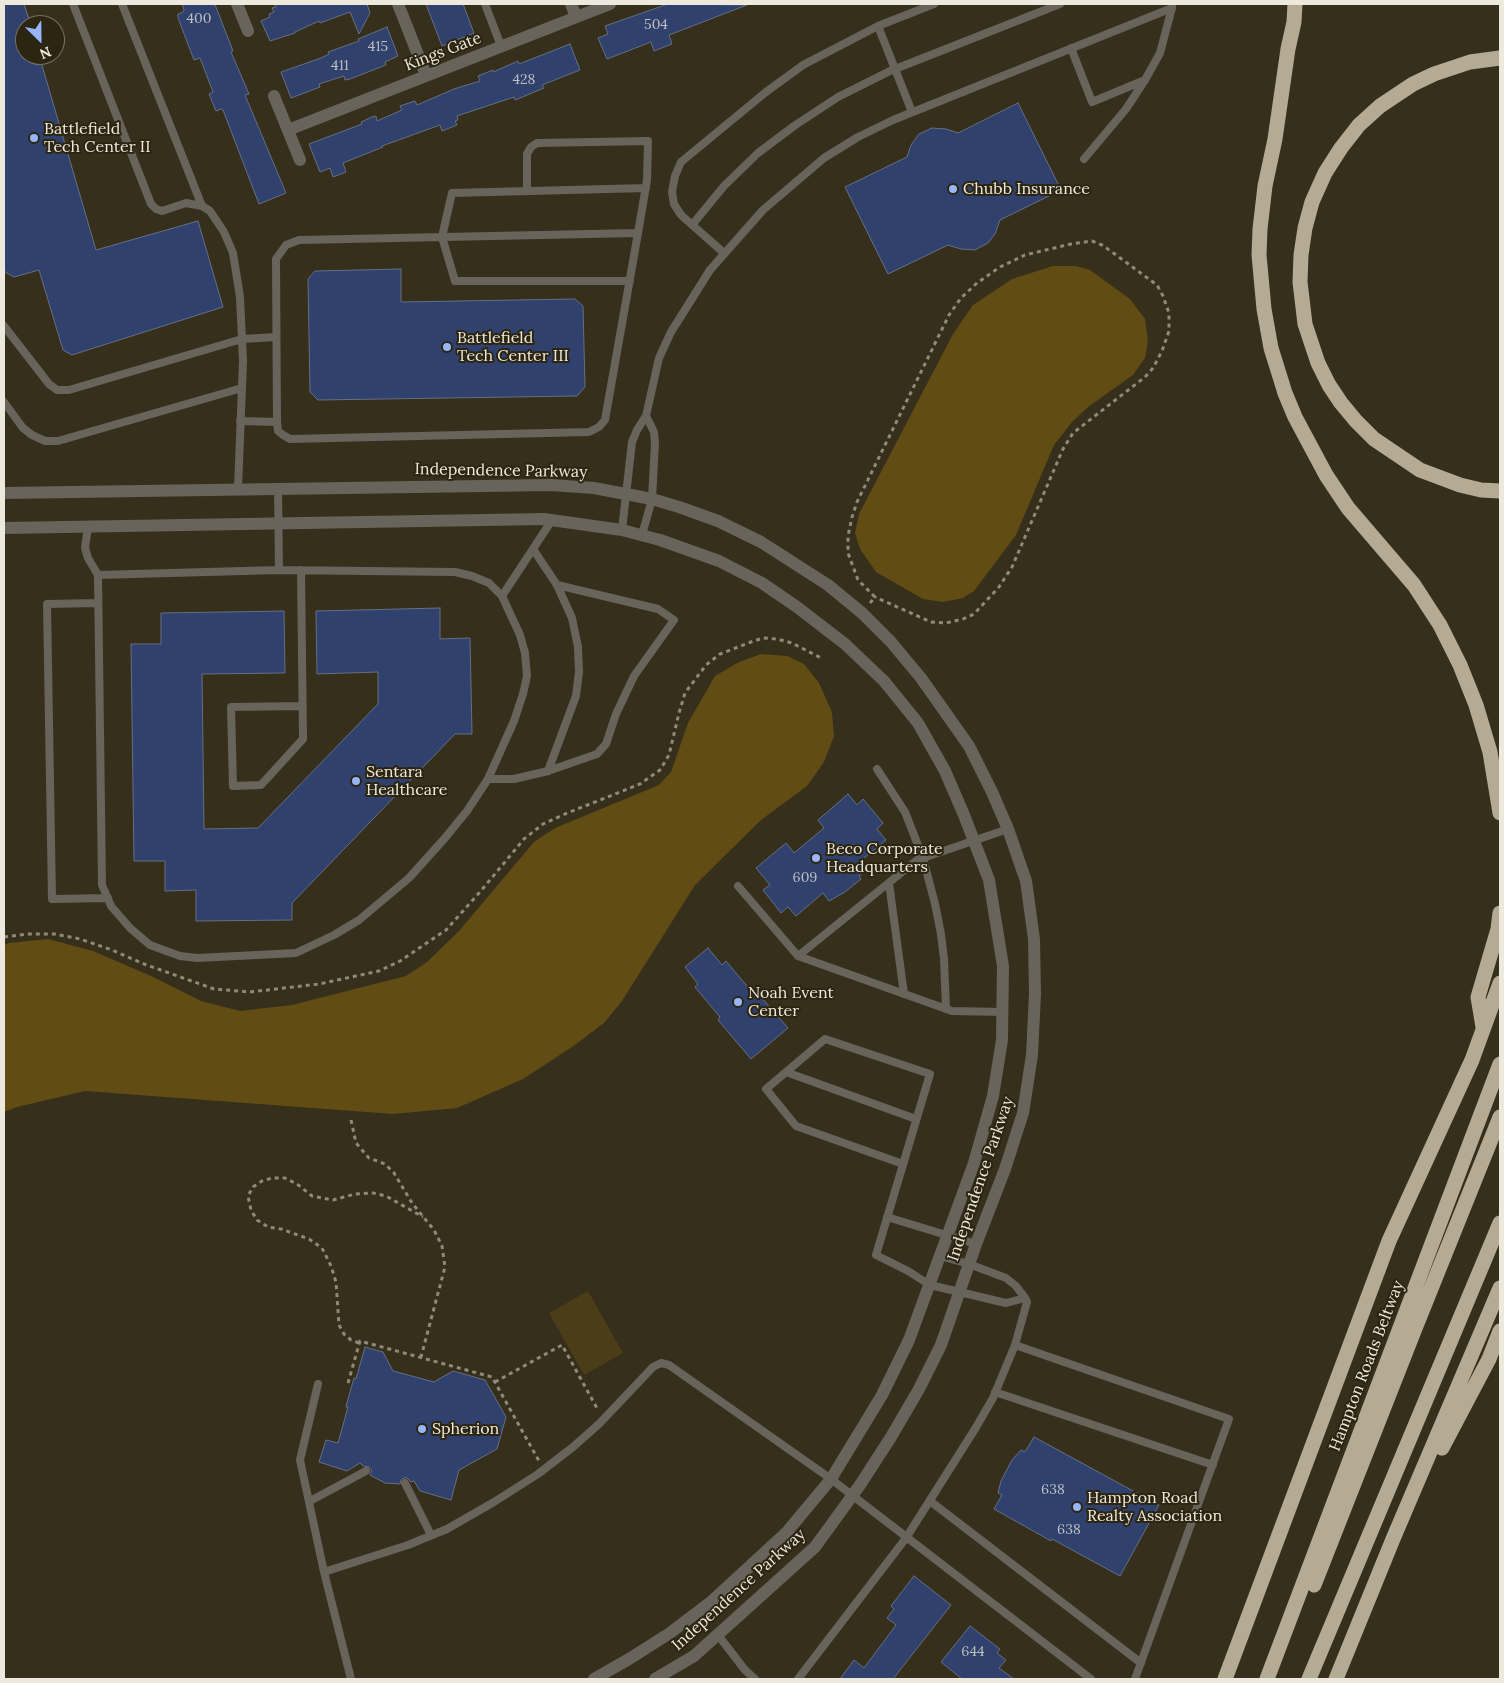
<!DOCTYPE html>
<html>
<head>
<meta charset="utf-8">
<style>
	body { margin:0 }
	#map { position:relative; width:1504px; height:1683px; overflow:hidden; background:#362f1c; font-family:Lora,serif }
	canvas { display:block }
	.frame { position:absolute; inset:0; border:5px solid #ede9dd; pointer-events:none }
	.north { position:absolute; left:15px; top:15px; width:50px; height:50px; box-sizing:border-box; background:#2c2512; border:1px solid #797363; border-radius:50%; rotate:157deg; font-size:14px; font-weight:700; line-height:20px; text-align:center; color:#ede9dd }
	.north::after { content:''; display:block; margin:auto; width:18px; height:22px; background:#97b6fd; clip-path:polygon(50% 0,100% 100%,50% 72%,0 100%) }
</style>
</head>
<body>
<div id="map">
<canvas width="1504" height="1683"></canvas>
<div class="frame"></div>
<div class="north">N</div>
</div>
<script>
const g = document.querySelector('canvas').getContext('2d');
g.lineJoin = 'round';
function fillPath(path, color) {
  g.fillStyle = color;
  g.fill(path, 'evenodd');
}
function shape(rows) {
  const path = new Path2D();
  for (const r of rows) {
    path.moveTo(r[0], r[1]);
    for (let i = 2; i < r.length; i += 2) path.lineTo(r[i], r[i + 1]);
  }
  return path;
}
function strokePath(path, color, width, dash) {
  g.strokeStyle = color;
  g.lineWidth = width;
  g.lineCap = dash ? 'butt' : 'round';
  g.setLineDash(dash || []);
  g.stroke(path);
}
function label(font, color, halo, rows, align = 'center') {
  g.font = font + ' Lora,serif';
  g.lineWidth = 4;
  g.setLineDash([]);
  g.textBaseline = 'middle';
  g.strokeStyle = halo;
  g.fillStyle = color;
  for (const [text, x, y, turn = 0] of rows) {
    g.save();
    g.translate(x, y);
    g.rotate((+turn || 0) * Math.PI / 180);
    g.textAlign = isNaN(turn) ? turn : align;
    if (halo) g.strokeText(text, 0, 0);
    g.fillText(text, 0, 0);
    g.restore();
  }
}
const green = shape([
	[588,1291,623,1353,584,1375,549,1313]
]);
const water = shape([
	[1053,266,1076,266,1090,270,1130,299,1145,319,1148,341,1145,358,1133,375,1088,407,1072,422,1054,445,1016,535,974,591,963,598,943,602,923,599,876,572,860,549,855,533,859,514,953,334,973,305,1012,279],
	[761,654,787,656,804,664,819,683,832,712,834,736,824,762,807,786,761,820,695,885,622,1001,604,1023,572,1047,523,1079,457,1108,393,1114,85,1091,17,1107,4,1112,4,945,9,943,48,939,93,951,151,976,201,1001,240,1011,292,1005,406,976,427,962,459,931,534,842,555,828,659,785,671,772,688,723,715,676,739,662]
]);
const building = shape([
	[4,4,24,4,31,25,25,25,25,55,39,55,96,250,198,221,223,307,72,355,63,350,39,270,14,277,5,272,4,267,4,4],
	[182,4,214,4,216,7,233,51,231,52,249,94,245,95,286,193,259,204,223,110,221,109,216,111,209,94,213,92,200,58,194,60,178,18,178,14,183,12,184,10,182,4],
	[274,4,367,4,370,13,359,34,350,12,320,23,319,21,295,32,295,33,270,41,261,21,270,17,269,14,274,12,272,8,276,7,274,4],
	[426,4,463,4,474,33,442,46,426,4],
	[668,4,747,5,669,35,672,44,654,51,651,42,607,59,598,38,608,34,605,26,668,4],
	[387,27,398,56,385,62,386,65,350,79,345,80,344,76,319,84,320,87,291,98,281,72,321,58,329,54,328,52,359,41,358,39,387,27],
	[570,44,580,70,542,85,544,88,515,100,514,97,457,116,458,120,455,121,457,125,442,131,440,125,382,146,383,147,343,163,346,172,333,177,330,168,320,172,309,144,362,124,361,122,372,117,376,116,377,121,402,110,400,106,415,101,417,105,454,89,480,81,478,76,493,70,493,72,518,61,519,64,570,44],
	[1018,103,1061,190,1000,220,995,234,988,243,975,250,961,249,948,245,888,274,845,187,907,157,911,145,919,134,932,128,946,129,958,133,1018,103],
	[401,269,401,302,575,299,583,306,585,387,577,396,318,400,310,392,308,279,315,271,401,269],
	[440,608,440,639,470,638,472,734,455,734,292,903,292,920,196,921,196,890,165,891,165,861,134,861,131,644,161,644,161,613,284,611,285,673,202,674,204,829,258,828,378,704,378,672,317,674,316,611,440,608],
	[848,794,857,805,863,799,883,823,877,829,886,840,858,863,864,871,859,876,861,879,845,892,829,901,823,893,796,916,788,907,781,913,763,890,770,885,756,868,786,843,794,853,824,828,818,820,848,794],
	[708,948,722,965,726,961,751,991,754,989,788,1028,751,1059,718,1020,720,1017,695,987,698,984,685,967,708,948],
	[365,1347,383,1352,393,1371,434,1382,453,1371,485,1380,506,1417,497,1449,459,1470,451,1500,420,1491,414,1481,411,1482,406,1477,401,1480,400,1484,385,1483,370,1475,372,1471,369,1467,363,1466,360,1463,347,1471,319,1462,326,1440,338,1443,348,1407,346,1407,348,1399,354,1378,356,1379,365,1347],
	[1034,1437,1159,1505,1120,1576,1052,1539,1051,1541,994,1509,1002,1495,998,1493,1001,1481,1012,1460,1021,1450,1025,1452,1034,1437],
	[914,1576,951,1605,893,1679,840,1679,854,1660,864,1668,896,1625,887,1618,894,1609,891,1606,914,1576],
	[970,1626,1000,1649,997,1653,1006,1660,999,1668,1014,1679,962,1679,941,1662,970,1626]
]);
const path = shape([
	[870,603,875,597,858,580,848,553,848,536,852,517,857,502,949,315,961,298,977,283,1000,267,1025,255,1071,244,1092,241,1102,245,1112,252,1157,285,1163,296,1169,313,1169,331,1162,351,1153,368,1145,377,1073,433,1063,449,1012,567,999,587,974,614,963,619,946,623,931,622,875,597],
	[4,937,27,934,55,934,80,939,112,950,144,964,214,989,250,992,319,984,379,971,400,961,446,930,480,892,524,839,543,824,565,814,640,784,660,770,669,755,679,713,685,693,706,665,720,654,751,642,763,638,777,639,792,643,823,659],
	[351,1120,356,1143,369,1158,385,1164,394,1173,412,1203,434,1230,442,1246,445,1267,421,1357],
	[359,1343,351,1340,344,1334,339,1325,336,1282,331,1266,322,1248,309,1239,281,1229,268,1227,257,1220,251,1210,248,1196,253,1187,262,1181,272,1178,285,1178,297,1184,312,1196,333,1200,355,1194,373,1193,386,1196,423,1217],
	[495,1382,562,1345,598,1410],
	[348,1383,360,1341,492,1377,539,1461]
]);
const lane = shape([
	[73,4,151,204,156,209,162,211,186,203,202,206,210,211,224,232,233,253,240,297,243,361,238,489],
	[122,4,202,206],
	[485,4,501,46],
	[878,26,912,112],
	[1071,48,1092,102,1145,80],
	[1084,159,1126,109,1145,80,1160,53,1172,8],
	[527,191,527,154,531,147,537,143,648,141,647,180,638,233],
	[692,225,724,186,758,153,794,126,838,97,890,71,1060,4],
	[724,253,681,215,674,204,672,192,675,176,681,162,766,92,803,65,878,26,934,4],
	[630,281,455,281,442,237,452,193,646,188],
	[4,326,49,384,57,390,69,390,242,339,276,337],
	[4,402,23,428,32,435,45,441,58,441,242,388],
	[646,416,659,358,671,332,710,270,763,210,824,158,858,137,893,120,1172,8,1172,4],
	[240,421,277,422,276,259,286,245,299,240,638,233,605,420,599,427,589,432,290,439,283,435,278,431,277,422],
	[278,488,279,570,98,575,102,885,111,906,130,928,150,945,180,956,197,958,296,953,334,935,359,920,409,878,445,838,467,811,488,779,514,721,523,694,527,676,525,653,520,635,502,596,489,583,472,576,455,572,279,570],
	[88,527,85,548,88,558,98,575],
	[622,530,632,442,637,430,646,416,654,432,655,443,652,499,642,535],
	[533,549,557,585,572,618,578,647,579,672,576,696,548,771],
	[301,570,303,739,261,785,233,786,231,707,303,706],
	[502,596,552,520],
	[98,603,47,604,52,899,108,898],
	[877,769,905,812,923,858,935,904,941,934,944,959,946,1009],
	[488,779,514,779,548,771,597,754,606,744,616,714,634,676,674,620,658,609,557,585],
	[889,883,904,994],
	[738,886,798,956],
	[1002,1012,952,1011,798,956,917,860,1008,829],
	[786,1072,916,1119],
	[903,1164,796,1126,766,1089,825,1039,930,1074,876,1255,908,1271,930,1285,1006,1303,1025,1298,1016,1286,1006,1278,969,1264,940,1256],
	[887,1217,976,1244],
	[1015,1345,1027,1302,1025,1298],
	[318,1384,300,1460,324,1572],
	[995,1392,1213,1465],
	[405,1483,431,1535],
	[310,1501,366,1471],
	[930,1501,1141,1663],
	[718,1635,745,1670,755,1679],
	[351,1679,324,1572,408,1545,447,1529,494,1502,538,1474,573,1447,599,1424,653,1367,661,1363,669,1365,831,1479,1091,1679],
	[798,1679,906,1538,975,1429,993,1398,1015,1345,1229,1419,1135,1679]
]);
const street = shape([
	[237,4,248,31],
	[398,4,426,75],
	[571,4,576,17],
	[274,96,300,160],
	[288,130,610,4],
	[4,493,551,485,594,488,652,499,679,507,718,521,761,542,828,585,862,613,891,642,921,678,969,746,992,792,1008,829,1026,881,1034,939,1035,994,1032,1055,1023,1113,1005,1169,976,1244,941,1345,919,1389,891,1437,860,1485,815,1547,694,1656,655,1679],
	[4,528,544,519,622,530,660,540,719,561,762,583,797,607,845,644,884,681,918,723,945,771,964,815,989,880,1003,966,1002,1040,993,1096,974,1163,909,1340,882,1395,831,1479,786,1533,712,1601,670,1633,629,1659,594,1679]
]);
const highway = shape([
	[1295,4,1294,22,1288,49,1275,139,1265,186,1260,229,1259,255,1264,309,1271,348,1285,393,1295,417,1326,475,1348,508,1414,585,1440,625,1460,665,1476,705,1490,752,1500,813],
	[1500,58,1470,62,1434,74,1413,84,1380,106,1359,125,1341,148,1325,173,1312,202,1305,228,1301,255,1300,282,1305,324,1318,363,1329,385,1341,403,1356,421,1374,439,1420,470,1460,485,1481,490,1500,491],
	[1483,1027,1478,997,1498,929,1500,913],
	[1442,1448,1489,1359,1500,1331],
	[1314,1585,1414,1331,1500,1117],
	[1225,1679,1389,1241,1472,1060,1500,983],
	[1267,1679,1500,1064],
	[1309,1679,1500,1223],
	[1336,1679,1393,1539,1500,1288]
]);
const markers = [
	[34,138,5,"#97b6fd"],
	[953,189,5,"#97b6fd"],
	[447,347,5,"#97b6fd"],
	[356,781,5,"#97b6fd"],
	[816,858,5,"#97b6fd"],
	[738,1002,5,"#97b6fd"],
	[422,1429,5,"#97b6fd"],
	[1077,1507,5,"#97b6fd"]
];
const numberNames = [
	["400",199,19],
	["504",656,25],
	["415",378,47],
	["411",340,66],
	["428",524,80],
	["609",805,878],
	["638",1053,1490],
	["638",1069,1530],
	["644",973,1652]
];
const streetNames = [
	["Kings Gate",443,52,-21],
	["Independence Parkway",501,471,1],
	["Independence Parkway",981,1179,-71],
	["Hampton Roads Beltway",1367,1366,-69],
	["Independence Parkway",739,1590,-42]
];
const poiNames = [
	["Battlefield",44,129],
	["Tech Center II",44,147],
	["Chubb Insurance",963,189],
	["Battlefield",457,338],
	["Tech Center III",457,356],
	["Sentara",366,772],
	["Healthcare",366,790],
	["Beco Corporate",826,849],
	["Headquarters",826,867],
	["Noah Event",748,993],
	["Center",748,1011],
	["Spherion",432,1429],
	["Hampton Road",1087,1498],
	["Realty Association",1087,1516]
];
fillPath(green, '#4b3d18');
fillPath(water, '#614d13');
fillPath(building, '#2f416c');
strokePath(building, '#666f83', 1);
strokePath(path, '#8f8a7a', 3, [4, 4]);
strokePath(lane, '#68645b', 8);
strokePath(street, '#68645b', 12);
strokePath(highway, '#b4ab95', 15);
for (const [x, y, r, color] of markers) {
  const dot = new Path2D();
  dot.arc(x, y, r, 0, 2 * Math.PI);
  g.fillStyle = color;
  g.fill(dot);
  strokePath(dot, '#2c2512', 2);
}
label('14px', '#bebfc1', null, numberNames);
label('16px', '#ede9dd', '#2c2512', streetNames);
label('16px', '#ede9dd', '#2c2512', poiNames, 'left');
</script>
</body>
</html>
